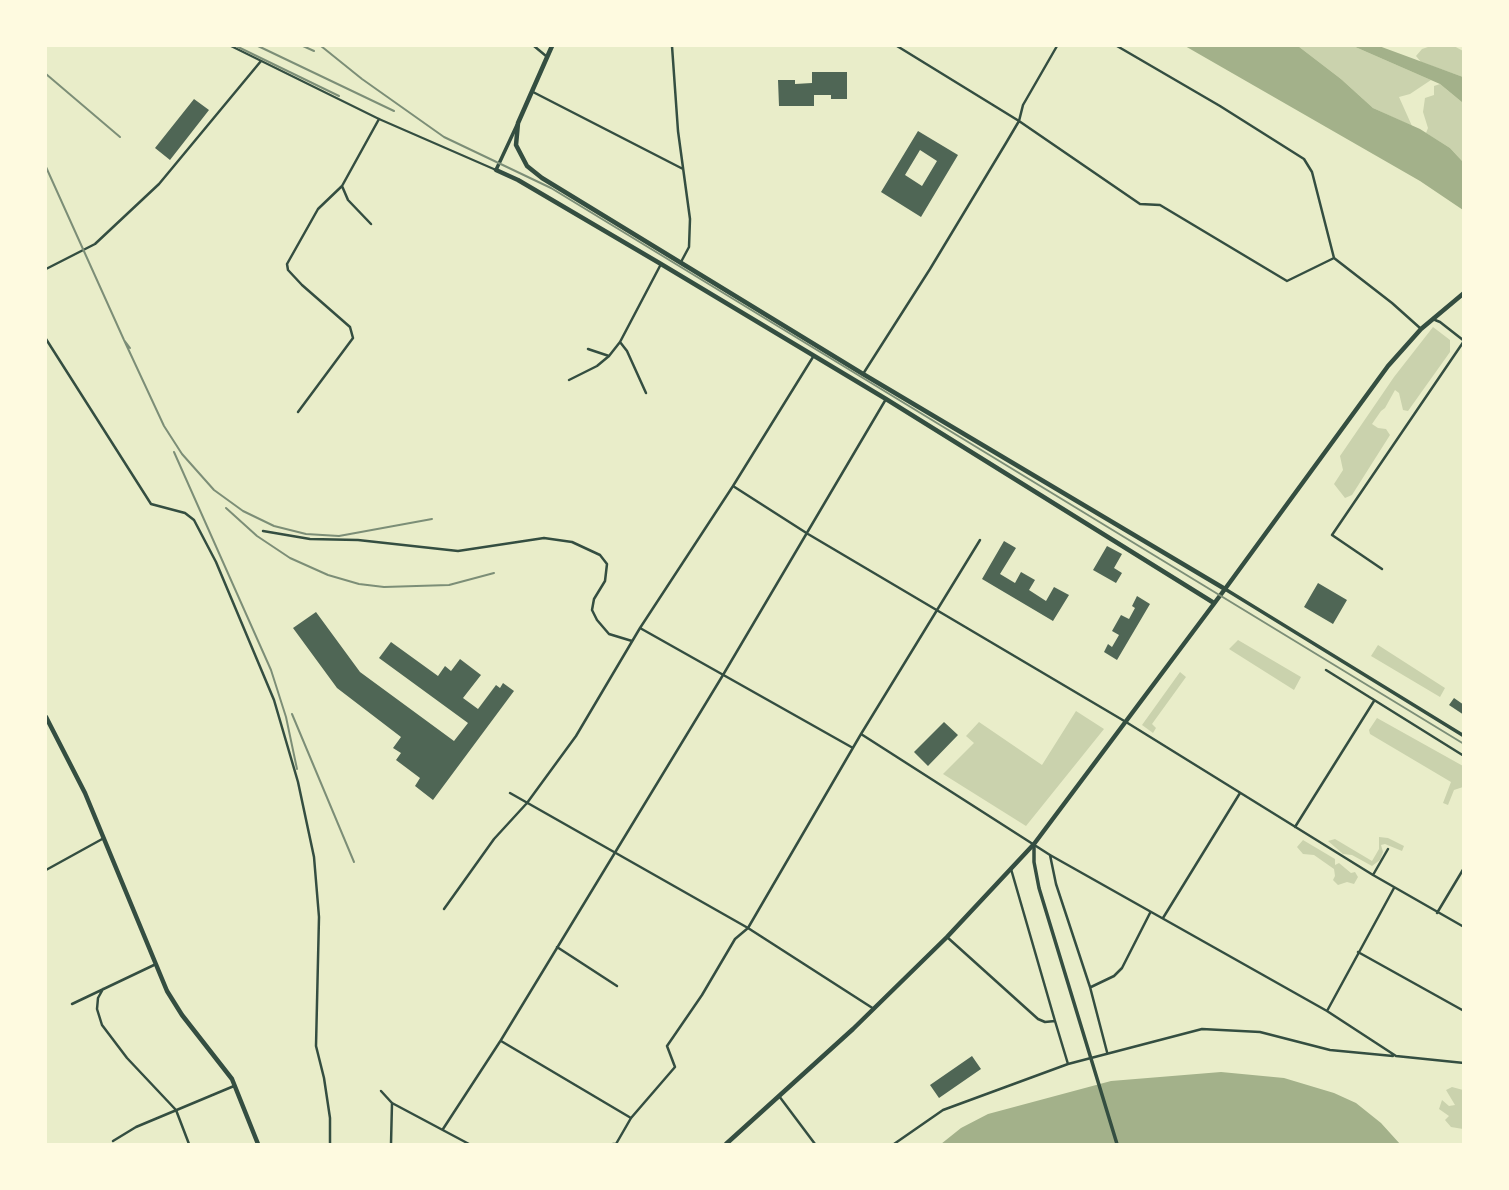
<!DOCTYPE html>
<html>
<head>
<meta charset="utf-8">
<style>
	body { margin:0 }
	#map { position:relative; width:1509px; height:1190px; overflow:hidden; background:#e9edc9; font-family:Barlow,sans-serif }
	canvas { display:block }
	.frame { position:absolute; inset:0; border:47px solid #fefae0; pointer-events:none }
</style>
</head>
<body>
<div id="map">
<canvas width="1509" height="1190"></canvas>
<div class="frame"></div>
</div>
<script>
const g = document.querySelector('canvas').getContext('2d');
g.lineJoin = 'round';
function fillPath(path, color) {
  g.fillStyle = color;
  g.fill(path, 'evenodd');
}
function shape(rows) {
  const path = new Path2D();
  for (const r of rows) {
    path.moveTo(r[0], r[1]);
    for (let i = 2; i < r.length; i += 2) path.lineTo(r[i], r[i + 1]);
  }
  return path;
}
function strokePath(path, color, width, dash) {
  g.strokeStyle = color;
  g.lineWidth = width;
  g.lineCap = dash ? 'butt' : 'round';
  g.setLineDash(dash || []);
  g.stroke(path);
}
const green = shape([
	[1298,46,1353,46,1431,80,1410,94,1399,97,1412,126,1373,108,1341,79],
	[1431,46,1454,46,1463,51,1463,77,1421,62,1416,56,1422,49],
	[1440,84,1463,103,1463,162,1450,148,1426,133,1428,128,1423,112,1425,98,1434,95,1434,86],
	[1433,327,1450,340,1450,352,1408,411,1403,410,1399,393,1395,390,1385,408,1381,411,1372,424,1378,428,1386,429,1390,435,1352,495,1345,498,1334,484,1343,470,1340,456,1394,377],
	[1238,640,1301,677,1294,690,1229,649],
	[1378,645,1445,688,1440,697,1371,656],
	[1180,672,1186,677,1152,724,1156,728,1153,733,1142,725],
	[1076,711,1104,729,1026,826,943,774,974,743,966,736,979,722,1042,765],
	[1377,718,1463,766,1463,787,1454,790,1448,805,1443,803,1451,782,1370,734,1369,730],
	[1379,837,1388,838,1404,846,1402,851,1385,844,1381,845,1383,852,1380,860,1372,866,1352,855,1343,854,1328,841,1335,839,1372,861,1379,849],
	[1303,840,1335,859,1335,865,1339,863,1351,873,1355,872,1358,877,1354,884,1347,882,1338,885,1333,880,1335,876,1334,869,1314,855,1303,854,1297,847],
	[1452,1087,1463,1090,1463,1129,1451,1127,1445,1120,1449,1116,1439,1109,1442,1100,1449,1106,1455,1105,1446,1090]
]);
const water = shape([
	[1185,46,1298,46,1341,79,1373,108,1420,129,1450,148,1463,162,1463,210,1420,181],
	[1353,46,1379,46,1463,77,1463,103,1440,84],
	[1221,1072,1284,1078,1334,1093,1356,1103,1381,1123,1400,1144,941,1144,961,1128,988,1114,1111,1081]
]);
const building = shape([
	[812,72,847,72,847,99,831,99,831,95,814,95,814,106,779,106,778,80,795,80,795,84,812,83],
	[194,99,209,110,170,160,155,148],
	[918,131,958,155,921,217,881,192],
	[920,150,937,161,922,186,905,175],
	[1004,541,1016,548,1000,574,1015,583,1021,572,1035,580,1029,590,1046,601,1054,587,1069,595,1053,621,982,579],
	[1107,546,1122,554,1114,568,1122,573,1116,583,1093,570],
	[1318,583,1347,600,1333,624,1304,607],
	[1137,596,1150,604,1117,660,1104,652,1108,644,1112,647,1119,635,1112,631,1121,615,1129,619,1135,608,1132,606],
	[316,612,360,672,454,741,468,723,379,658,391,642,438,676,445,666,451,671,460,659,481,675,463,698,478,709,496,685,500,688,503,683,514,691,433,800,415,786,420,778,396,760,401,753,393,748,401,737,337,688,293,628],
	[1454,698,1464,705,1464,715,1449,705],
	[944,722,958,735,928,766,914,752],
	[972,1056,981,1069,939,1098,930,1085]
]);
const service = shape([
	[231,46,379,119,496,170]
]);
const minor = shape([
	[534,46,546,56],
	[672,46,678,131,690,219,689,247,681,262],
	[897,46,1019,121,1140,204,1160,205,1287,281,1334,258],
	[1117,46,1220,106,1304,159,1312,172,1334,258,1392,303,1420,328],
	[533,92,683,169],
	[342,186,348,200,371,224],
	[46,269,95,244,159,184,261,61],
	[1435,320,1440,322,1463,340],
	[46,339,151,504,185,513,194,520,216,562,274,700,298,782,314,857,319,917,316,1046,324,1078,330,1118,330,1144],
	[620,342,627,351,646,393],
	[588,349,609,356],
	[863,374,930,269,1006,143,1019,121,1023,105,1057,46],
	[569,380,597,366,609,356,620,342,661,264],
	[298,412,353,338,350,327,302,285,288,270,287,264,318,209,342,186,379,119],
	[733,486,808,534,1126,722,1373,875,1464,927],
	[263,531,310,539,358,540,458,551,544,538,572,542,600,555,607,564,605,581,594,599,592,610,597,620,609,634,632,641],
	[1382,569,1332,535,1464,341],
	[640,628,853,748],
	[1326,670,1464,756],
	[861,734,1050,855,1327,1011,1396,1056,1464,1063],
	[510,793,748,928,874,1009],
	[1295,827,1374,701],
	[1050,855,1056,884,1090,987,1107,1052],
	[1011,869,1055,1021],
	[46,870,104,838],
	[1373,875,1388,849],
	[444,909,494,839,527,803,576,736,640,628,733,486,813,357],
	[1437,913,1464,868],
	[1163,918,1240,793],
	[947,937,1038,1019,1045,1022,1055,1021,1068,1064],
	[557,947,617,986],
	[1358,952,1464,1011],
	[1091,987,1114,976,1122,968,1150,913],
	[103,989,98,998,97,1009,102,1025,127,1058,176,1110,189,1144],
	[72,1004,154,965],
	[1327,1011,1394,888],
	[501,1041,631,1118],
	[381,1091,392,1103,469,1144],
	[779,1096,815,1144],
	[443,1129,501,1040,723,675,886,399],
	[113,1141,136,1127,234,1086],
	[391,1144,392,1103],
	[613,1144,616,1144,631,1118,675,1067,667,1046,702,995,735,939,748,928,861,734,980,540],
	[894,1144,943,1110,1068,1064,1202,1029,1260,1032,1330,1050,1393,1056]
]);
const tertiary = shape([
	[496,170,517,125],
	[1225,589,1464,736],
	[1034,844,1034,862,1039,888,1117,1144]
]);
const secondary = shape([
	[552,46,518,123,516,145,527,166,542,178,863,374,1225,589],
	[496,170,518,180,661,264,886,399,1214,603]
]);
const primary = shape([
	[46,717,85,793,167,991,182,1015,232,1079,258,1144],
	[726,1144,853,1029,947,937,1034,844,1225,589,1388,366,1421,329,1464,293]
]);
const rail = shape([
	[236,46,339,96],
	[258,46,394,111],
	[303,46,314,51],
	[321,46,362,79,444,137,551,188,1464,744],
	[46,74,120,137],
	[46,167,124,340,130,348],
	[124,340,164,426,182,454,214,490,243,511,274,526,306,534,339,536,432,519],
	[174,452,271,670,286,717,297,769],
	[226,508,257,536,290,558,328,575,359,584,384,587,449,585,494,573],
	[292,714,354,862]
]);
fillPath(green, '#cad2ad');
fillPath(water, '#a3b18a');
fillPath(building, '#4f6655');
strokePath(service, '#344e41', 2);
strokePath(minor, '#344e41', 2.5);
strokePath(tertiary, '#344e41', 3.5);
strokePath(secondary, '#344e41', 4.5);
strokePath(primary, '#344e41', 4.5);
strokePath(rail, '#7c8e77', 2);
</script>
</body>
</html>
